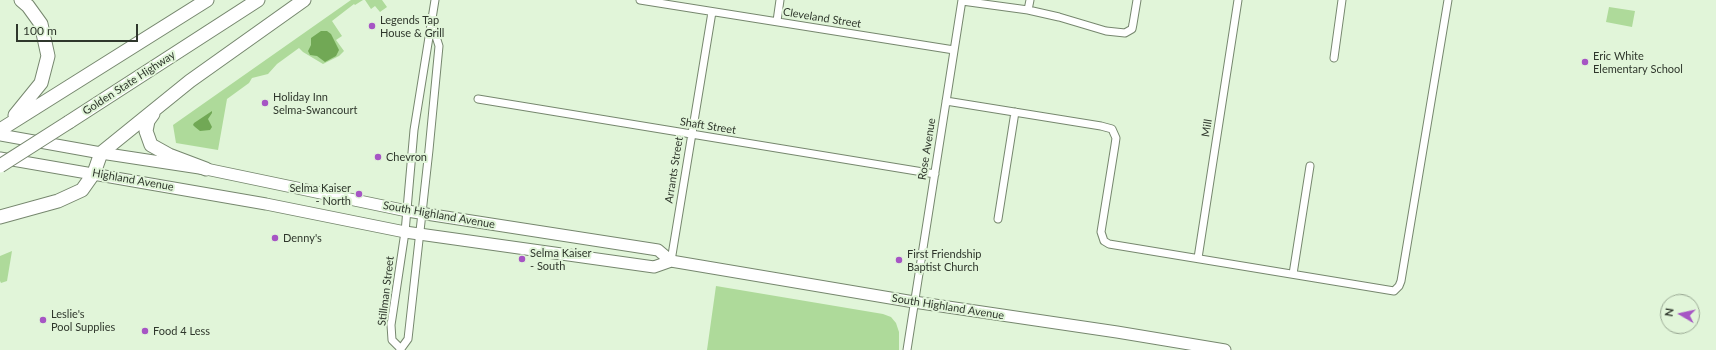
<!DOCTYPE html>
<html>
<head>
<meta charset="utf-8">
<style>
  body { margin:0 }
  #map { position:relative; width:1716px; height:350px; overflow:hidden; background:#e1f5d9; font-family:Lato,sans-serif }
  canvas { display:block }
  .north { position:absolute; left:1660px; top:294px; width:40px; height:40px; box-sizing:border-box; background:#e1f5d9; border:1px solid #9aa994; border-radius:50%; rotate:279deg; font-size:11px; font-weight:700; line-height:16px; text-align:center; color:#2f372c }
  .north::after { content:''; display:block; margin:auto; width:14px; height:18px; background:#a655c4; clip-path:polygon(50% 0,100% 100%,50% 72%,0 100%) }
  .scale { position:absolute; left:16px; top:24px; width:122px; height:18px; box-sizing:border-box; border:2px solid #2f372c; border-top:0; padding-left:5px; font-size:12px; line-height:14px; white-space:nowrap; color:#2f372c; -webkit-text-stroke:3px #e1f5d9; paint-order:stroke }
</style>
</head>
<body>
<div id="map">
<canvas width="1716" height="350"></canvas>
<div class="north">N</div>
<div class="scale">100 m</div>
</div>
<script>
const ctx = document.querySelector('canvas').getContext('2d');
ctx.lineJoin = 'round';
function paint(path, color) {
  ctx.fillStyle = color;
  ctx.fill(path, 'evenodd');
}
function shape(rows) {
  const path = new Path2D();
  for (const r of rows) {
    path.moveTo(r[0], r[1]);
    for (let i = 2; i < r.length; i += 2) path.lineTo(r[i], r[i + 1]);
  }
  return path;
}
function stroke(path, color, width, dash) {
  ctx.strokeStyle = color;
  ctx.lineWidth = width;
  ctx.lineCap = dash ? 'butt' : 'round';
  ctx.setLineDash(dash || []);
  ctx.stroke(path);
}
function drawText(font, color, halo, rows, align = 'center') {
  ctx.font = font + ' Lato,sans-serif';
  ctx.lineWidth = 4;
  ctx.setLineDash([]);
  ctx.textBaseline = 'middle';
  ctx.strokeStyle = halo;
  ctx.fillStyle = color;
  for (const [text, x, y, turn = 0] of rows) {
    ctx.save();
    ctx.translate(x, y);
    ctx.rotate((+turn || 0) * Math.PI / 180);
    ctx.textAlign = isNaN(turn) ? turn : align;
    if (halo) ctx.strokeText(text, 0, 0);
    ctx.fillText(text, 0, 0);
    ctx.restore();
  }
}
paint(shape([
  [351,0,363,0,355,5,354,4,332,21,342,36,336,40,344,51,339,56,323,64,303,52,299,48,277,64,268,74,252,78,249,83,227,99,218,150,176,143,173,125],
  [365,0,382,0,387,7,380,12,375,6,371,9],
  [1609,7,1635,11,1632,27,1606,22],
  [12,251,7,281,1,283,0,281,0,256],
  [716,286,883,314,891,317,896,323,899,332,899,350,707,350]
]), '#aeda9a');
paint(shape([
  [321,31,327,31,331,34,339,50,336,56,325,62,317,56,310,55,308,51,311,45,311,38],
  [212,111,212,113,208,119,212,127,210,130,200,131,195,127,193,125,194,123]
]), '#71a855');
const minor = shape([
  [640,0,954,50],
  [962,1,1028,10,1059,17,1106,31,1125,33,1132,29,1133,24,1137,0],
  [1028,10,1030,0],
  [777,21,780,0],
  [1334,58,1342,0],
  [478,99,935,174],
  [946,101,1101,126,1112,129,1116,138,1115,145,1101,232,1104,241,1109,244,1394,291,1399,286,1401,281,1448,0],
  [998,219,1015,112],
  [1198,258,1238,0],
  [671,261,712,12],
  [1293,274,1310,166],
  [401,349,392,340,391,325,405,232,414,130,435,0],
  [400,350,408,339,429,150,439,46,432,24],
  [907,350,962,0]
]);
const primary = shape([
  [0,135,101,153,206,169,407,211,658,250,671,261,914,302,1117,332,1225,350],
  [0,158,266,204,405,232,654,267,671,261]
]);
const motorway = shape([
  [153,114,148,121,146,131,151,145,169,155,206,169],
  [15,115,41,83,48,56,41,24,28,6,21,0],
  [69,122,258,0],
  [0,130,207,0],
  [0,217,58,201,82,190,94,173,101,153,190,81,304,0]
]);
stroke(minor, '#76876e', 9);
stroke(primary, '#76876e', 13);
stroke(motorway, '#76876e', 15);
stroke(minor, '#fff', 7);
stroke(primary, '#fff', 11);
stroke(motorway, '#fff', 13);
const motorwayBridge = shape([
  [0,166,69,122]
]);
stroke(motorwayBridge, '#76876e', 15, []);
stroke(motorwayBridge, '#fff', 13);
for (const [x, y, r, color] of [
  [372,26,4,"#a655c4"],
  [1585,62,4,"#a655c4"],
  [265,103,4,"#a655c4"],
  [378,157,4,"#a655c4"],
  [359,194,4,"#a655c4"],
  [275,238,4,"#a655c4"],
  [522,259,4,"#a655c4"],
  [899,260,4,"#a655c4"],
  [43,320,4,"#a655c4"],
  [145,331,4,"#a655c4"]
]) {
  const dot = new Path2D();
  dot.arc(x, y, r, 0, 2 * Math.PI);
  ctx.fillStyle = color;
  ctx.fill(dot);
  stroke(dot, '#e1f5d9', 1.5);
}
drawText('11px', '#2f372c', '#e1f5d9', [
  ["Cleveland Street",822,18,9],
  ["Golden State Highway",129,83,-33],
  ["Shaft Street",708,126,9],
  ["Mill",1207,128,-81],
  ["Rose Avenue",927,149,-81],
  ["Arrants Street",674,170,-81],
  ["Highland Avenue",133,180,10],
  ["South Highland Avenue",439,215,10],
  ["Stillman Street",386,291,-83],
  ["South Highland Avenue",948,307,9]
]);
drawText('11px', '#2f372c', '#e1f5d9', [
  ["Legends Tap",380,20],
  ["House & Grill",380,33],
  ["Eric White",1593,56],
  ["Elementary School",1593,69],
  ["Holiday Inn",273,97],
  ["Selma-Swancourt",273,110],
  ["Chevron",386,157],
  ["Selma Kaiser",351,188,"right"],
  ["- North",351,201,"right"],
  ["Denny's",283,238],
  ["Selma Kaiser",530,253],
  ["- South",530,266],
  ["First Friendship",907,254],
  ["Baptist Church",907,267],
  ["Leslie's",51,314],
  ["Pool Supplies",51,327],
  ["Food 4 Less",153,331]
], 'left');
</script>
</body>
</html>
